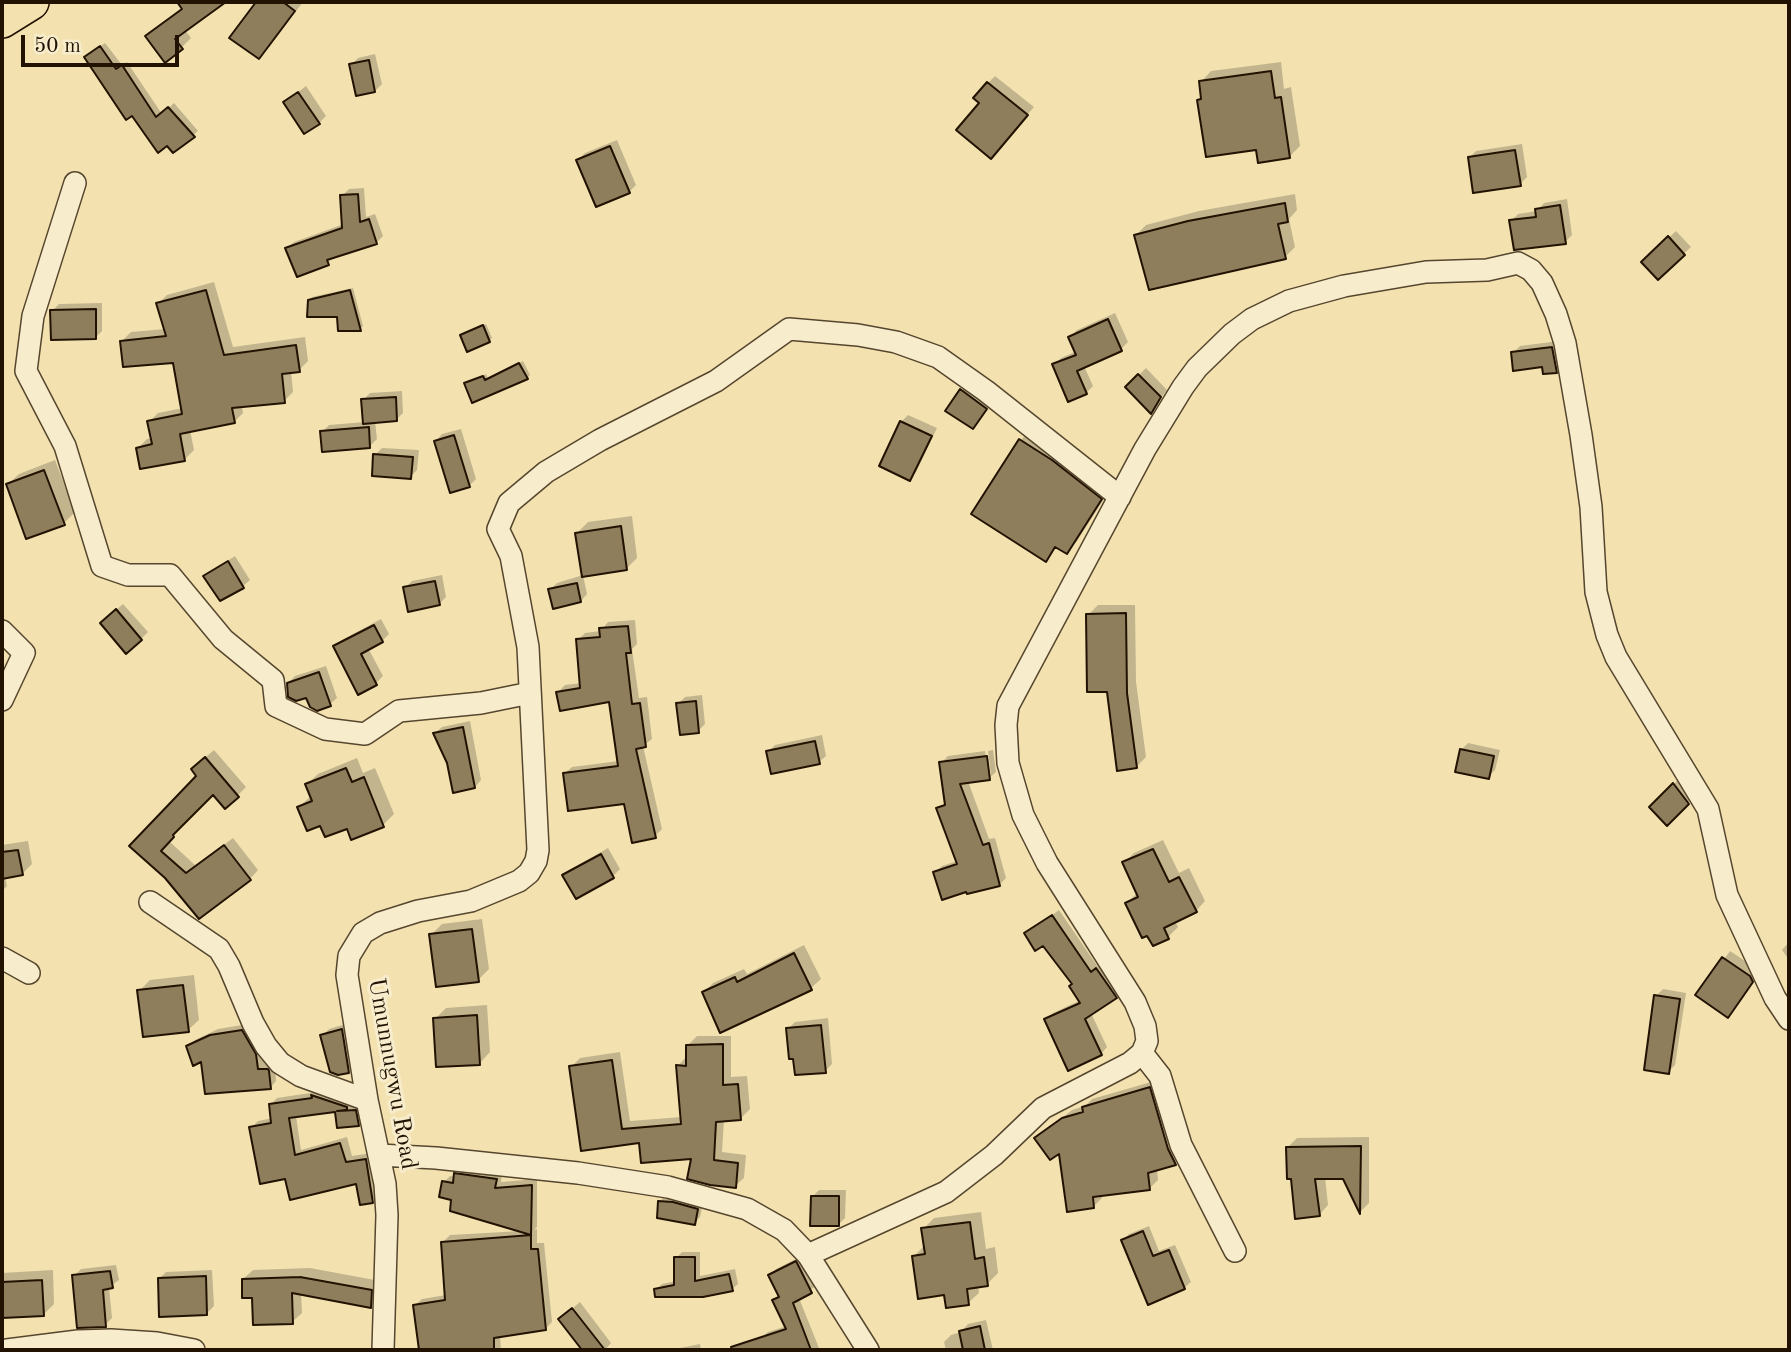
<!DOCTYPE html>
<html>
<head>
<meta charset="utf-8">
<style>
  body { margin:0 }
  #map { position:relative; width:1791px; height:1352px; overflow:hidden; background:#f3e2b0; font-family:"Old Standard TT",serif }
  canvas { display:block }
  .frame { position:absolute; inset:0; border:4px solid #221202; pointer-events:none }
  .scale { position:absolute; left:21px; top:35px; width:158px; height:32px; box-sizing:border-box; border:4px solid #221202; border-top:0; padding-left:9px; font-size:21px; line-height:24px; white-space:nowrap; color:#221202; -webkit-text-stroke:5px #f7eccc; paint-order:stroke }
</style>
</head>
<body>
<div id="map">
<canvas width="1791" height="1352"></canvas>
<div class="frame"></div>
<div class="scale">50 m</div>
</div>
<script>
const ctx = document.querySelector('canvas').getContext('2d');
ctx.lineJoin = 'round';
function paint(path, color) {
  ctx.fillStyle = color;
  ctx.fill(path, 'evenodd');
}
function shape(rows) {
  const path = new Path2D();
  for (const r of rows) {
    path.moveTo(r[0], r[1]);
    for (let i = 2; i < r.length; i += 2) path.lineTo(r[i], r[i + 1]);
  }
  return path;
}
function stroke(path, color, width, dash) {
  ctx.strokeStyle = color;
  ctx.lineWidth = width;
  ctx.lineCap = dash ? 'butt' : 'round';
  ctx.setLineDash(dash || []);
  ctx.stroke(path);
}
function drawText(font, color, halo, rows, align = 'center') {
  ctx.font = font + ' "Old Standard TT",serif';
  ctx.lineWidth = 6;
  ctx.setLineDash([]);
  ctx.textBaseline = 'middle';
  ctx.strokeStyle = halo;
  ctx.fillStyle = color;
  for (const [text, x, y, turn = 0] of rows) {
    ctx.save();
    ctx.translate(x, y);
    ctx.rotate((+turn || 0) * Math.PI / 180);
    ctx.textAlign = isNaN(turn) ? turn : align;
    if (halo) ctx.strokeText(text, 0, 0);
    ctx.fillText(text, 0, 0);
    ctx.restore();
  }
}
paint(shape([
  [179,2,223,2,185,30,191,38,181,48,147,36,183,7],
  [259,2,303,2,270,46,259,57,232,37],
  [105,43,122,65,127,62,162,114,174,103,198,131,174,151,91,53],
  [375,54,382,84,375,91,351,65,358,58],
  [1281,62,1284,89,1291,87,1300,146,1290,156,1199,100,1203,97,1201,82,1211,71],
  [995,76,1034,107,997,150,981,103,988,83],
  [306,86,326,116,319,123,285,102],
  [617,140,636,185,629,192,578,160,585,153],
  [1522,144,1527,177,1520,184,1469,158,1476,151],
  [364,188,366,217,375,214,383,236,376,243,334,256,328,263,287,248,294,242,344,224,342,196,349,189],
  [1295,194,1297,210,1289,219,1295,247,1285,257,1136,235,1146,225,1199,211],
  [1567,199,1572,235,1565,242,1511,221,1518,214,1537,211,1544,203],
  [1676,231,1691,247,1658,278,1643,262],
  [214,282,233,347,305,337,308,361,299,370,291,371,293,392,284,401,242,405,243,413,234,422,190,430,194,450,185,459,138,448,147,439,152,438,149,422,158,413,183,408,174,361,122,341,131,332,165,329,158,304,167,295],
  [353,288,363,326,360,329,309,300,312,297],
  [102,303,102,331,95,338,52,311,59,304],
  [1115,313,1128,342,1121,349,1084,366,1093,386,1086,393,1054,365,1061,358,1077,351,1070,337,1077,330],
  [486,324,492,338,489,341,462,335],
  [1559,341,1563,364,1556,371,1513,353,1520,346],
  [523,361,530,375,527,378,466,384,486,374,488,379],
  [1146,368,1167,390,1151,411,1127,387],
  [968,383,993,401,973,427,947,410],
  [402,391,403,413,396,420,375,421,377,439,370,446,322,432,329,425,365,422,363,400,370,393],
  [908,415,937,428,916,472,909,479,901,422],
  [461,429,476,479,469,486,436,441,442,434],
  [1031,429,1111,488,1077,541,1066,552,1058,546,1045,560,1021,440],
  [382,448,419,450,417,470,410,477,375,455],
  [55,460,75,512,64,523,8,484,19,474],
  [632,516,637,558,627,568,577,533,588,522],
  [235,556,250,580,243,586,205,576],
  [442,575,446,597,439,604,405,588,412,581],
  [583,575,587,594,581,601,550,590,557,583],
  [123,604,148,632,141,639,109,616],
  [1098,605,1135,605,1136,682,1146,757,1136,767,1088,615],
  [381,619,389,634,382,641,368,648,383,676,376,683,359,692,335,646,342,640],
  [635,620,637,644,632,649,639,698,647,697,652,739,643,746,662,829,655,836,625,802,565,773,572,767,619,761,611,700,558,692,565,685,582,683,578,640,585,633,601,631,608,622],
  [326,666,337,698,330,704,307,695,288,683,295,676],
  [702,695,705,724,698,731,678,704,685,697],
  [470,721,481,780,475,787,449,762,435,733,442,727],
  [822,735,826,756,819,762,768,752,775,745],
  [1468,743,1500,750,1495,770,1488,777,1461,750],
  [214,750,246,787,237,796,213,793,180,826,181,827,169,841,196,866,233,838,258,870,250,879,166,876,132,846,199,776,201,761],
  [993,750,996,772,989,778,968,781,989,839,995,838,1006,878,999,885,935,873,942,866,957,861,938,809,946,802,941,763,948,756,985,751,988,775,991,775,988,751],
  [357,758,363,773,375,768,394,814,383,825,348,827,321,823,299,807,311,796,307,784,318,774],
  [1680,778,1695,796,1667,823,1651,807],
  [1163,840,1179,873,1189,868,1205,901,1196,911,1175,921,1178,927,1168,937,1127,903,1138,892,1124,863,1134,853],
  [28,841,32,864,22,874,5,877,7,886,2,891,2,845],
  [608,848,620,869,613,876,564,876,571,869],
  [1059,910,1098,967,1104,963,1122,990,1091,1013,1107,1047,1101,1054,1047,1019,1053,1013,1081,1000,1074,984,1044,944,1026,934],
  [482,919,489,969,478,980,431,935,442,924],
  [1789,942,1789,960,1782,950],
  [804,945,821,979,811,988,704,992,713,983,744,969,747,974],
  [1730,951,1757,969,1759,974,1728,1015,1698,995],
  [194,975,199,1020,188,1030,139,991,150,980],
  [1663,989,1686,993,1675,1065,1668,1072,1656,996],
  [487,1005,490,1052,480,1063,435,1019,446,1008],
  [828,1018,832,1064,825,1071,788,1029,795,1022],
  [349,1023,355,1064,348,1071,322,1036,329,1029],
  [248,1024,262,1047,264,1063,275,1064,276,1081,270,1088,202,1059,188,1047,195,1040,218,1029],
  [697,1036,731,1036,731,1077,747,1076,750,1109,741,1118,724,1120,722,1152,746,1155,744,1178,735,1186,693,1157,641,1141,583,1149,571,1067,580,1058,620,1052,630,1121,682,1117,678,1066,686,1057,688,1045],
  [1158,1080,1184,1155,1175,1163,1157,1169,1158,1180,1150,1188,1101,1194,1102,1198,1093,1207,1061,1151,1036,1138,1072,1110,1085,1106,1092,1099],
  [317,1092,353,1102,350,1105,362,1104,365,1118,358,1125,338,1126,337,1110,296,1116,301,1150,347,1137,352,1156,372,1153,379,1194,372,1201,358,1181,286,1177,251,1128,258,1121,273,1118,271,1104,277,1098],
  [1369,1137,1369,1203,1361,1211,1344,1178,1325,1177,1328,1205,1319,1215,1288,1147,1297,1138],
  [463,1168,502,1173,501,1182,537,1179,537,1227,534,1230,537,1229,537,1243,544,1243,552,1322,545,1329,500,1335,501,1350,420,1350,415,1305,422,1299,446,1295,443,1242,450,1235,521,1231,452,1198,444,1182,450,1176,456,1177],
  [819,1190,846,1190,845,1218,838,1225,812,1197],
  [665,1196,703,1203,700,1217,694,1223,659,1202],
  [981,1212,986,1249,995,1247,998,1273,987,1284,978,1285,979,1293,968,1303,914,1256,925,1245,923,1229,934,1218],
  [1149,1226,1159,1251,1175,1245,1191,1282,1184,1288,1123,1240,1129,1234],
  [682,1252,700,1252,700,1276,735,1269,738,1284,732,1289,656,1290,662,1284,676,1281,676,1258],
  [802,1256,817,1285,799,1298,819,1348,817,1350,718,1350,764,1344,761,1338,768,1332,787,1326,774,1301,780,1295,770,1276,776,1269],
  [116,1265,119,1280,109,1287,112,1318,105,1325,74,1276,81,1269],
  [310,1268,380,1281,380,1297,371,1306,301,1293,302,1313,292,1322,254,1296,243,1279,253,1270],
  [53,1270,54,1304,43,1315,2,1317,2,1273],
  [212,1270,214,1306,207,1313,159,1279,166,1272],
  [580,1302,611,1343,605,1350,584,1350,560,1319],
  [986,1320,993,1350,946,1350,944,1342,951,1335,961,1332,968,1324],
  [700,1344,701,1350,670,1350]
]), '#0003');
const building = shape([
  [177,2,226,2,175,39,183,49,165,63,145,36,182,9,177,2],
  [256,2,283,2,295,11,259,59,229,38,256,2],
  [100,46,116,69,122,65,156,117,168,107,195,137,173,153,167,146,158,153,132,116,126,120,84,57,100,46],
  [369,60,375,92,356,96,349,64,369,60],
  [1271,71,1275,98,1281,97,1290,158,1258,163,1256,150,1206,157,1197,100,1201,99,1199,81,1271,71],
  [987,82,1028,115,991,159,956,130,979,103,973,98,987,82],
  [298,92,320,124,304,134,283,102,298,92],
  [610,146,630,193,596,207,576,160,610,146],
  [1515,150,1521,186,1473,193,1468,157,1515,150],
  [358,194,360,222,369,219,377,244,327,260,329,265,297,277,285,248,342,228,340,195,358,194],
  [1285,203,1288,222,1278,224,1286,259,1149,290,1134,235,1188,221,1285,203],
  [1560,205,1566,244,1514,250,1509,220,1536,217,1535,209,1560,205],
  [1668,236,1685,255,1658,280,1641,262,1668,236],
  [206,290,224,355,296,345,300,372,282,374,285,403,232,408,235,423,180,434,185,461,140,469,136,448,152,444,147,421,182,414,173,363,123,367,120,341,166,336,156,303,206,290],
  [350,290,361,331,338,331,337,317,307,317,308,300,350,290],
  [96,309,96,339,51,340,50,310,96,309],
  [1108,319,1122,351,1077,371,1087,394,1068,402,1052,364,1076,355,1068,337,1108,319],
  [483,325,490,342,467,352,460,335,483,325],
  [1552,347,1557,373,1543,374,1542,367,1513,371,1511,352,1552,347],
  [519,363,528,379,472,403,464,383,483,376,485,380,519,363],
  [1138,374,1161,397,1151,414,1125,387,1138,374],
  [960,389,987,409,973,429,945,411,960,389],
  [396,397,397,421,363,424,361,399,396,397],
  [900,421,932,436,910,481,879,466,900,421],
  [369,427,370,448,322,452,320,431,369,427],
  [454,435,470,487,450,493,434,441,454,435],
  [1019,439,1052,460,1102,499,1067,554,1055,547,1046,562,971,514,1019,439],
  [373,454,413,457,411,479,372,476,373,454],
  [44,470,65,525,26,539,6,484,44,470],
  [621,526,627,570,582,577,575,533,621,526],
  [228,561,244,588,220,601,203,576,228,561],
  [435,581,440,605,408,612,403,587,435,581],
  [577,583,581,602,553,609,548,589,577,583],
  [116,609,142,640,126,654,100,623,116,609],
  [1126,613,1127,693,1137,768,1117,771,1107,692,1087,692,1086,614,1126,613],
  [374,625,383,642,361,654,377,685,358,695,333,646,374,625],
  [628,626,631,653,626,653,632,704,640,703,646,747,636,749,656,838,632,843,624,804,568,811,563,773,618,766,609,702,560,711,556,692,580,688,576,639,600,637,599,628,628,626],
  [319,672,331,706,317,711,310,707,306,698,296,701,288,697,287,683,319,672],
  [696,701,699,733,680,735,676,703,696,701],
  [463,727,475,788,453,793,447,763,433,733,463,727],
  [815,741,820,764,771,774,766,751,815,741],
  [1460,749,1494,756,1489,779,1455,772,1460,749],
  [987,756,990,780,960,784,983,845,989,843,1000,886,967,894,966,892,942,900,933,872,957,864,936,808,945,805,939,762,987,756],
  [205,757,239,797,225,809,213,795,173,835,174,837,161,851,186,873,224,845,251,880,199,919,165,878,129,846,196,776,191,769,205,757],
  [346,768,352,782,364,777,384,827,351,840,347,829,325,837,320,826,307,831,297,807,312,801,305,784,346,768],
  [1673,783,1689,804,1667,826,1649,807,1673,783],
  [1153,849,1169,882,1179,877,1197,912,1164,928,1169,939,1153,946,1147,936,1142,938,1125,903,1138,897,1122,862,1153,849],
  [18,850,23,875,2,879,2,852,18,850],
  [601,854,614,878,576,899,562,875,601,854],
  [1052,915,1091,972,1096,968,1117,998,1085,1019,1102,1055,1068,1071,1044,1019,1080,1003,1069,986,1072,984,1043,946,1035,951,1024,933,1052,915],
  [472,929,479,982,436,987,429,934,472,929],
  [794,953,812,990,720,1033,702,992,735,977,737,982,794,953],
  [1722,957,1750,976,1753,982,1728,1018,1695,995,1722,957],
  [183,985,189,1032,143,1037,137,990,183,985],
  [1654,995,1680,999,1669,1074,1644,1070,1654,995],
  [477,1015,480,1065,436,1067,433,1018,477,1015],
  [821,1025,826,1073,795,1075,793,1059,789,1059,786,1028,821,1025],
  [342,1029,349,1073,338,1075,330,1072,320,1035,342,1029],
  [242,1030,256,1054,258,1069,268,1069,269,1071,271,1089,205,1094,201,1062,193,1066,186,1046,210,1035,242,1030],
  [723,1044,723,1085,738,1084,741,1120,716,1122,714,1160,738,1163,736,1188,710,1185,687,1179,691,1159,641,1163,639,1143,581,1151,569,1066,612,1060,622,1129,681,1124,676,1065,686,1066,686,1045,723,1044],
  [1150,1087,1168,1149,1176,1165,1148,1173,1150,1190,1093,1197,1094,1208,1067,1212,1059,1154,1050,1160,1034,1138,1062,1118,1083,1112,1082,1107,1150,1087],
  [311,1095,347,1107,347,1110,337,1111,356,1110,359,1126,337,1128,335,1112,289,1118,295,1155,340,1143,346,1162,366,1159,373,1203,360,1205,356,1184,290,1200,285,1179,260,1184,249,1127,271,1123,269,1104,312,1098,311,1095],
  [1361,1146,1360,1214,1343,1179,1315,1179,1320,1216,1295,1219,1291,1179,1287,1179,1286,1147,1361,1146],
  [454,1173,497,1179,495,1188,532,1185,531,1235,450,1211,451,1200,439,1197,442,1181,453,1183,454,1173],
  [811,1196,839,1196,839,1226,810,1226,811,1196],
  [658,1201,673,1202,698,1209,695,1225,657,1218,658,1201],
  [970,1222,975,1259,984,1257,988,1286,967,1289,969,1305,946,1308,944,1295,918,1299,912,1256,925,1254,921,1228,970,1222],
  [1143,1231,1153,1256,1169,1250,1185,1289,1148,1305,1121,1240,1143,1231],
  [531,1235,531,1249,538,1249,546,1330,494,1338,494,1350,419,1350,413,1305,445,1300,441,1242,531,1235],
  [674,1257,695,1257,695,1281,729,1274,733,1291,703,1297,655,1297,654,1289,674,1285,674,1257],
  [796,1261,812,1293,793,1303,811,1350,732,1350,731,1347,786,1329,772,1300,779,1297,768,1275,796,1261],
  [110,1271,113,1288,103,1290,106,1327,77,1328,72,1275,110,1271],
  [206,1276,207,1315,159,1317,158,1278,206,1276],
  [300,1277,372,1290,371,1308,292,1293,293,1324,253,1325,252,1298,242,1298,242,1279,300,1277],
  [42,1280,44,1316,2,1318,2,1282,42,1280],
  [572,1308,605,1350,582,1350,558,1319,572,1308],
  [980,1326,985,1350,963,1350,959,1331,980,1326]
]);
paint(building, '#8f7e5c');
stroke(building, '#221202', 2);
const minor = shape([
  [75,183,33,316,26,371,65,446,102,566,128,575,170,575,223,639,273,680,276,706,325,729,365,734,399,711,481,703,530,693],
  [2,631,24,653,2,700],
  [150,902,219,949,229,966,253,1023,266,1046,280,1063,301,1076,367,1100],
  [2,958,29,973],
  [1142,1053,1160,1076,1181,1145,1235,1251],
  [379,1155,436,1158,578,1173,668,1187,747,1209,784,1230,808,1255,868,1350],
  [808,1255,946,1192,994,1155,1043,1108,1130,1063,1142,1053,1147,1041,1145,1026,1135,1002,1047,863,1023,815,1008,763,1006,725,1008,706,1145,449,1183,387,1197,368,1232,334,1252,319,1289,301,1344,286,1426,272,1487,270,1518,263,1531,270,1542,283,1556,314,1565,343,1581,435,1591,507,1596,592,1607,635,1616,657,1708,809,1727,895,1775,998,1789,1019],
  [7,1350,78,1341,111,1340,157,1343,194,1350],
  [383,1350,387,1215,385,1184,367,1100,347,975,349,956,363,933,380,923,418,911,471,901,519,881,529,873,536,861,538,850,528,647,511,556,498,529,509,503,546,472,600,440,716,381,789,329,858,335,896,342,938,357,986,391,1120,497]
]);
const trunk = shape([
  [2,20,31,2]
]);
stroke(minor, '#56462e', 24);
stroke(trunk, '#221202', 38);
stroke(minor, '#f7eccc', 21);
stroke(trunk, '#f3e2b0', 35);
drawText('24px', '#221202', '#f7eccc', [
  ["Umunnugwu Road",392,1074,80]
]);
</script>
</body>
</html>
